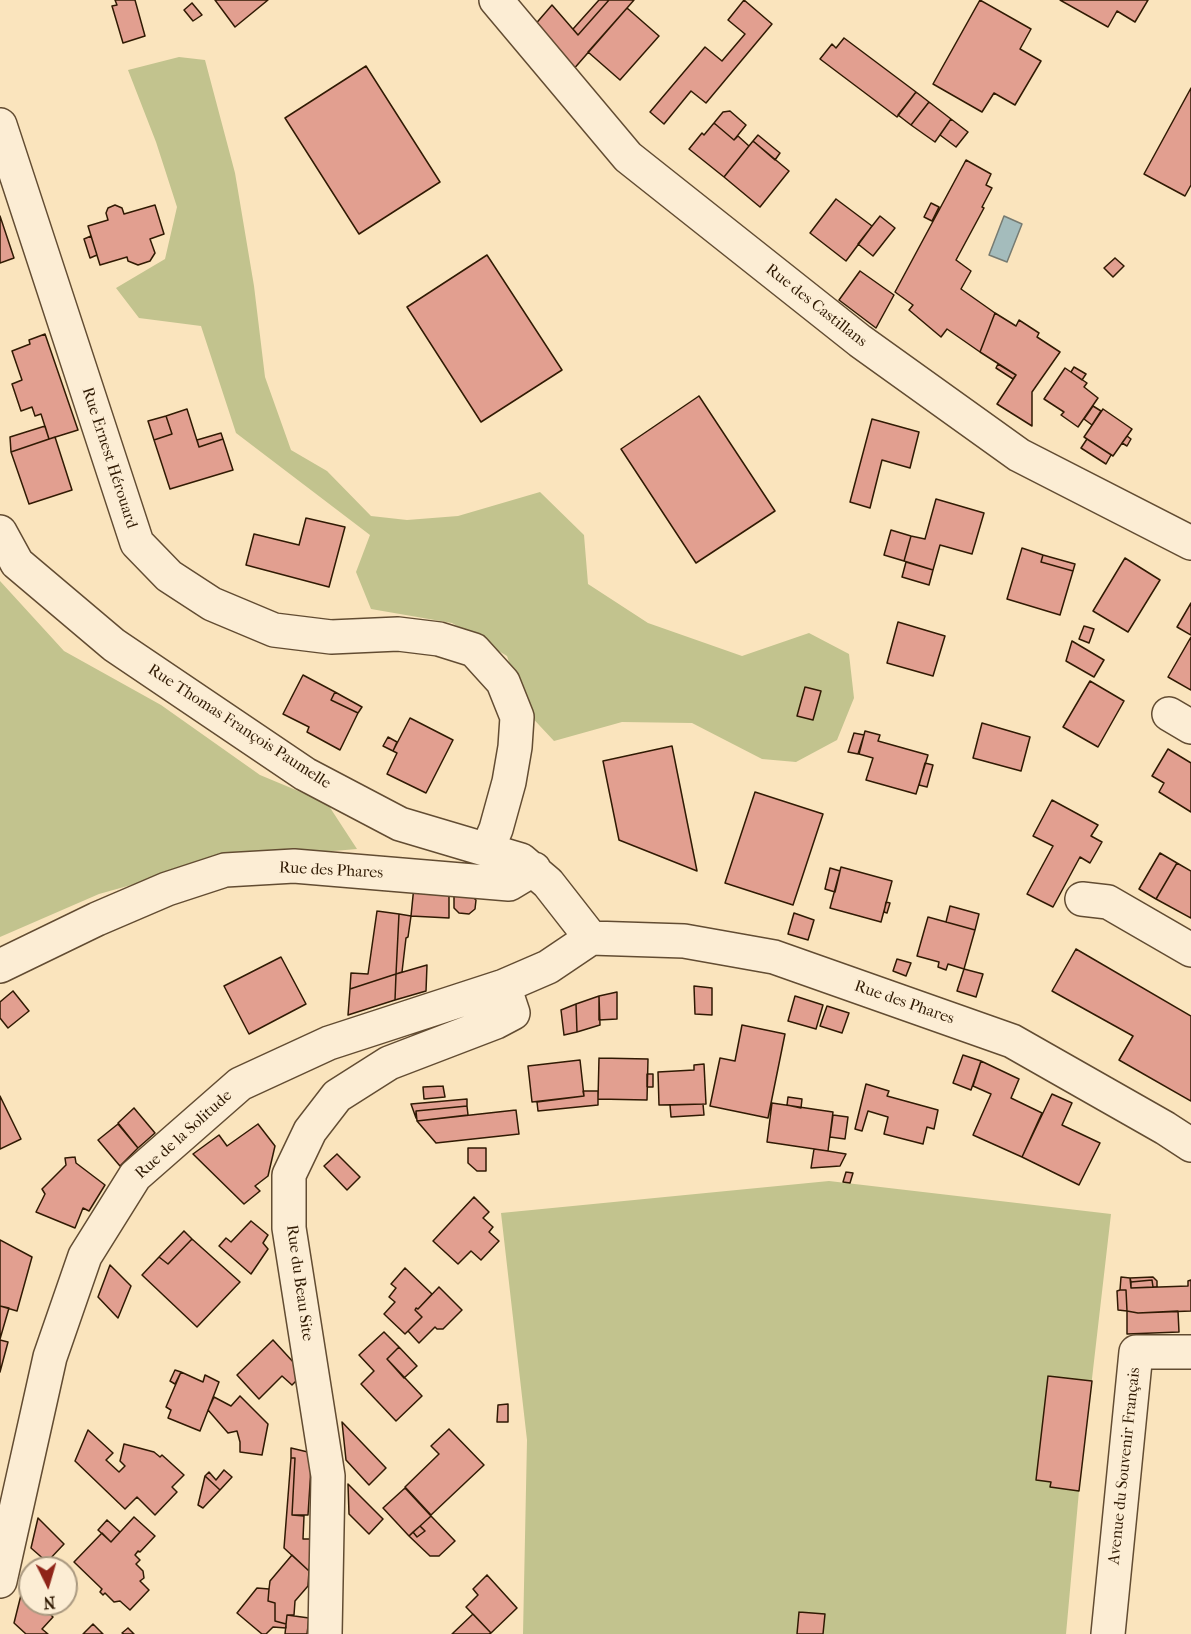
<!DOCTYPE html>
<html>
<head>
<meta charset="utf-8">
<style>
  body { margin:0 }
  #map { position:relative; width:1191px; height:1634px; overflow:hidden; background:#fae4bd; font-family:"IM FELL French Canon",serif }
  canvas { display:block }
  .north { position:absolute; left:18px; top:1556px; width:60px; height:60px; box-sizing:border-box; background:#fcedd4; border:2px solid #aa9980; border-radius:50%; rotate:175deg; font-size:16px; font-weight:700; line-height:24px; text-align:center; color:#301a03 }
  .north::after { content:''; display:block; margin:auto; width:21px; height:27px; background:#8f2418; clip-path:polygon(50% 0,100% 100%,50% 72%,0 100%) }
</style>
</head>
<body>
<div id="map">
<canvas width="1191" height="1634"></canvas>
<div class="north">N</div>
</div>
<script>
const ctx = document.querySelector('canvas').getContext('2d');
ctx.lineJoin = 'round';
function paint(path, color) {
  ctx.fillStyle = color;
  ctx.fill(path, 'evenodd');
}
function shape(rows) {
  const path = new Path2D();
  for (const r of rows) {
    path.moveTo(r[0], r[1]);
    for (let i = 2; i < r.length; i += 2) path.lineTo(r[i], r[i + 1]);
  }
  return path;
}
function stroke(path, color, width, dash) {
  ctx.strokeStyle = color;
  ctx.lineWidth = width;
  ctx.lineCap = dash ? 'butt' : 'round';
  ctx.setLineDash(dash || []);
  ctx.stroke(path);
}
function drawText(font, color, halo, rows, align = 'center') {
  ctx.font = font + ' "IM FELL French Canon",serif';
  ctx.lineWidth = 4.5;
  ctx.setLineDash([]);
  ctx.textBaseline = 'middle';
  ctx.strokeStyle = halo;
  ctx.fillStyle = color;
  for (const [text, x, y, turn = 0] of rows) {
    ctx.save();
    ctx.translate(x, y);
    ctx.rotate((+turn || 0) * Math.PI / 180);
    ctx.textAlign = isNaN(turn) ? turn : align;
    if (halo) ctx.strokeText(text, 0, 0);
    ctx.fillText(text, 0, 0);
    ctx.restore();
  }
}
paint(shape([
  [179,57,205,60,235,173,254,286,265,377,291,450,327,471,371,516,407,520,458,516,540,492,584,535,588,584,648,623,742,656,809,633,849,654,854,698,837,740,796,762,762,759,692,723,622,722,554,741,525,710,507,656,452,623,371,609,356,572,370,535,236,433,201,326,139,318,116,288,165,259,177,207,156,142,128,70],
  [0,581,64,651,161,705,260,775,327,803,357,849,217,861,99,894,0,937],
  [829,1181,1111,1214,1079,1491,1066,1634,523,1634,527,1440,501,1213]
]), '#c2c38e');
const water = shape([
  [1004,216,1022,224,1007,262,989,255,1004,216]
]);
paint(water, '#a4bcbc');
stroke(water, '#767b72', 1.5);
const building = shape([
  [115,0,135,0,145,36,123,43,112,6,117,5,115,0],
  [215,0,268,0,235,27,215,0],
  [599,0,609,0,578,35,573,29,599,0],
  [609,0,634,0,572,71,533,27,552,5,578,35,609,0],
  [744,0,772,24,706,103,691,91,664,124,650,112,705,47,722,61,745,34,728,20,744,0],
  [980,0,1031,29,1020,49,1041,61,1015,105,994,93,982,112,933,84,980,0],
  [1060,0,1148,0,1135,22,1117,11,1108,27,1060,0],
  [192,3,202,15,193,21,184,10,192,3],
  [627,8,659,36,620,80,588,52,627,8],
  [844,38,916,92,897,117,820,59,832,44,836,48,844,38],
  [366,66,440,182,359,234,285,118,366,66],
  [1191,88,1191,185,1185,196,1144,174,1191,88],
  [916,92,929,102,911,125,898,115,916,92],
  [929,102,951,119,935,142,911,125,929,102],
  [730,111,746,125,734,140,714,123,723,112,730,111],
  [951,119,968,132,956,147,940,135,951,119],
  [714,123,734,140,738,136,749,146,724,177,689,149,702,133,704,135,714,123],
  [758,135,780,153,775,160,753,141,758,135],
  [753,141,789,171,760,207,724,177,753,141],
  [966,160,991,174,986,185,992,188,982,207,984,208,956,260,971,271,961,289,995,313,980,352,947,329,941,337,909,310,913,305,895,292,966,160],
  [836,199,872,226,846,261,810,233,836,199],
  [931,203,939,207,932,221,924,217,931,203],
  [115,205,122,208,124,214,155,205,164,234,150,239,155,253,150,261,138,265,128,261,127,257,100,265,88,226,108,220,106,213,108,208,115,205],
  [0,216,14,258,0,263,0,216],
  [880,216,895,228,873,256,858,244,880,216],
  [91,236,97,255,90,258,84,239,91,236],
  [487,255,562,370,481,422,407,307,487,255],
  [1115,258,1124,266,1113,277,1104,268,1115,258],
  [860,271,894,295,876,328,839,300,860,271],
  [995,313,1016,326,1019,320,1039,333,1037,337,1060,352,1032,392,1032,426,997,404,1016,375,980,352,995,313],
  [45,334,78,430,49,439,41,414,35,416,32,407,21,411,12,384,22,380,12,351,30,344,29,340,45,334],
  [998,364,1016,375,1013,379,996,368,998,364],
  [1074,367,1086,374,1082,380,1071,372,1074,367],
  [1065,368,1087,383,1084,387,1098,398,1078,427,1061,415,1064,412,1044,399,1065,368],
  [699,396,775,511,696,563,621,449,699,396],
  [1093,406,1101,411,1092,425,1084,419,1093,406],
  [187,409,199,447,223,439,233,470,170,489,154,440,172,434,166,416,187,409],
  [1103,409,1132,429,1113,456,1084,437,1103,409],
  [166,416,172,434,154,440,148,421,166,416],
  [872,419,919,432,910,468,882,460,870,508,850,502,872,419],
  [45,426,49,439,11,452,10,437,45,426],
  [221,433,223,439,199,447,197,440,221,433],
  [1127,436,1131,439,1127,446,1122,443,1127,436],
  [55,437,72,490,29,504,11,452,55,437],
  [1087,439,1111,455,1106,464,1081,448,1087,439],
  [936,499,984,513,972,554,940,545,933,570,904,561,911,536,925,539,936,499],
  [306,518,345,527,329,587,246,565,254,534,299,545,306,518],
  [891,530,911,536,904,561,884,555,891,530],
  [1022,548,1043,555,1041,562,1073,571,1060,615,1007,599,1022,548],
  [1043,555,1075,564,1073,571,1041,562,1043,555],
  [1125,558,1160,580,1128,632,1093,611,1125,558],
  [906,562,933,570,929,585,902,577,906,562],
  [1191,603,1191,635,1177,627,1191,603],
  [898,622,945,636,933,676,887,663,898,622],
  [1084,626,1094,629,1089,643,1079,639,1084,626],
  [1191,637,1191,690,1168,677,1191,637],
  [1072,641,1104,660,1094,677,1066,661,1072,641],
  [303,675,335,692,331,700,358,713,340,750,307,732,309,727,283,714,303,675],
  [1090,681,1124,701,1098,747,1063,727,1090,681],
  [805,687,821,691,813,720,797,716,805,687],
  [335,692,362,707,358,713,331,700,335,692],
  [410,718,453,740,426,793,387,774,397,753,393,751,410,718],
  [982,723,1030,737,1021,771,973,758,982,723],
  [865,731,880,735,878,741,928,755,916,794,866,780,873,758,859,754,865,731],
  [854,733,864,735,858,754,848,752,854,733],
  [388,737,397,742,393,751,383,746,388,737],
  [672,746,697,871,619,840,603,761,672,746],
  [1168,749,1191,763,1191,812,1159,792,1164,783,1152,776,1168,749],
  [925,763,933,765,927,787,919,785,925,763],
  [755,792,823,814,793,905,725,883,755,792],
  [1052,800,1098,825,1091,836,1102,842,1090,863,1080,857,1053,907,1027,894,1053,846,1033,836,1052,800],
  [1160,853,1177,863,1156,899,1139,889,1160,853],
  [1177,863,1191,871,1191,918,1156,899,1177,863],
  [841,867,892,881,881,922,830,908,841,867],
  [830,868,840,871,835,892,825,889,830,868],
  [414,886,449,889,449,918,411,916,414,886],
  [462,892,469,894,476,900,475,909,469,914,459,913,454,908,454,896,462,892],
  [886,902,890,903,887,913,884,912,886,902],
  [950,906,979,914,975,930,946,922,950,906],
  [377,911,399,914,396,974,350,989,351,973,368,974,377,911],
  [794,913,814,920,808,940,788,934,794,913],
  [399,914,411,916,408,937,406,938,402,972,396,974,399,914],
  [928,917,975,930,964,969,948,964,946,970,938,967,939,962,917,956,928,917],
  [1076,949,1191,1016,1191,1101,1119,1060,1133,1036,1052,991,1076,949],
  [281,957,306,1004,249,1034,224,986,281,957],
  [897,959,911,963,906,976,893,971,897,959],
  [427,965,426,991,395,1000,396,974,427,965],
  [964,969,983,974,976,997,957,991,964,969],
  [396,974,395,1000,348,1015,350,989,396,974],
  [694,986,712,988,712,1015,695,1014,694,986],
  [13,991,29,1011,8,1028,0,1018,0,1002,13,991],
  [617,992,617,1019,599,1020,599,996,617,992],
  [599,996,600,1025,577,1032,576,1004,599,996],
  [795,996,823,1005,816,1029,788,1021,795,996],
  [576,1004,577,1032,564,1035,561,1010,576,1004],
  [827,1006,849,1013,842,1033,820,1026,827,1006],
  [742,1025,785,1034,768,1118,710,1106,720,1058,735,1061,742,1025],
  [963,1055,981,1061,971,1090,953,1083,963,1055],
  [599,1058,648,1059,647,1100,598,1099,599,1058],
  [580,1060,584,1096,532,1102,528,1066,580,1060],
  [981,1061,1019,1079,1011,1098,1042,1113,1022,1157,973,1135,991,1094,973,1086,981,1061],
  [704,1064,706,1104,659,1105,658,1072,694,1070,694,1065,704,1064],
  [647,1074,653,1074,653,1087,647,1087,647,1074],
  [866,1084,889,1091,887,1096,938,1110,934,1129,927,1127,923,1144,884,1134,888,1117,868,1111,862,1131,855,1129,866,1084],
  [443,1086,445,1097,424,1099,423,1087,443,1086],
  [583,1091,598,1091,598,1105,538,1111,537,1102,584,1096,583,1091],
  [1052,1094,1072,1103,1062,1125,1100,1143,1079,1185,1022,1157,1052,1094],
  [0,1096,21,1139,0,1149,0,1096],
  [788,1097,802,1099,801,1108,787,1105,788,1097],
  [467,1099,467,1106,416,1111,416,1118,411,1104,467,1099],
  [772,1103,833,1112,828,1151,767,1142,772,1103],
  [703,1104,704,1115,671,1117,670,1105,703,1104],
  [467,1106,468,1115,417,1121,416,1111,467,1106],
  [134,1108,155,1133,138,1148,118,1123,134,1108],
  [516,1110,519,1134,436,1143,417,1121,516,1110],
  [833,1115,848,1117,845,1139,830,1137,833,1115],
  [118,1124,138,1148,120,1166,98,1140,118,1124],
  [258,1124,275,1146,268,1176,255,1186,260,1191,244,1204,193,1154,219,1135,227,1146,258,1124],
  [468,1148,486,1148,486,1171,477,1171,468,1163,468,1148],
  [814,1149,828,1151,846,1154,840,1166,811,1168,814,1149],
  [337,1154,360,1177,347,1190,324,1166,337,1154],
  [75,1157,76,1163,105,1185,89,1211,83,1208,75,1228,36,1212,45,1194,42,1189,66,1165,65,1158,75,1157],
  [846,1172,853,1173,850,1183,843,1182,846,1172],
  [474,1197,489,1212,483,1218,493,1227,489,1232,499,1241,481,1260,471,1251,458,1264,433,1241,474,1197],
  [251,1221,268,1235,263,1243,268,1249,251,1274,219,1246,226,1238,231,1242,251,1221],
  [184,1231,192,1239,168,1264,159,1257,184,1231],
  [192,1239,240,1282,197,1327,142,1275,159,1257,168,1264,192,1239],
  [0,1240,32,1257,17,1311,0,1306,0,1240],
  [110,1265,131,1286,118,1318,98,1297,110,1265],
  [405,1268,432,1294,418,1309,416,1308,415,1310,422,1317,405,1334,384,1314,395,1302,389,1297,396,1288,391,1284,405,1268],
  [1121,1277,1130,1278,1131,1288,1188,1286,1188,1281,1191,1280,1191,1311,1138,1313,1127,1311,1126,1290,1120,1290,1121,1277],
  [1153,1277,1157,1281,1157,1287,1153,1287,1152,1280,1131,1282,1130,1278,1153,1277],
  [1152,1280,1153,1287,1131,1288,1131,1282,1152,1280],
  [439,1287,462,1310,443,1329,437,1329,435,1327,419,1343,408,1331,422,1317,415,1310,416,1308,418,1309,439,1287],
  [1120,1290,1126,1290,1127,1311,1118,1310,1117,1291,1120,1290],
  [0,1306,9,1308,0,1339,0,1306],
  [1127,1311,1138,1313,1178,1311,1179,1332,1127,1334,1127,1311],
  [384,1332,399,1347,387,1359,422,1396,396,1421,361,1384,374,1371,359,1355,384,1332],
  [0,1340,8,1342,0,1372,0,1340],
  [273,1340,295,1364,299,1378,292,1385,282,1376,259,1399,237,1375,273,1340],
  [399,1347,417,1366,404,1378,387,1359,399,1347],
  [175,1370,181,1372,175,1384,170,1381,175,1370],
  [181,1372,203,1382,205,1375,219,1382,200,1431,168,1418,171,1410,166,1407,181,1372],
  [1048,1376,1092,1381,1079,1491,1050,1487,1051,1482,1036,1480,1048,1376],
  [240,1396,268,1424,262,1455,240,1452,240,1442,237,1431,228,1433,208,1410,214,1397,231,1406,240,1396],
  [508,1404,508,1422,497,1422,498,1405,508,1404],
  [342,1422,386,1468,369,1485,346,1460,342,1422],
  [449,1429,484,1465,431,1515,405,1487,439,1454,431,1446,449,1429],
  [88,1430,113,1453,106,1460,119,1472,125,1466,120,1461,124,1444,154,1452,160,1457,162,1455,184,1475,172,1487,177,1492,155,1515,137,1497,125,1509,75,1461,88,1430],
  [291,1448,312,1453,308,1515,292,1515,295,1458,291,1458,291,1448],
  [291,1458,295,1458,292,1515,304,1516,303,1539,312,1539,309,1571,284,1548,291,1458],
  [224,1470,232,1477,220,1490,205,1476,209,1472,216,1480,224,1470],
  [205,1476,220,1490,203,1508,198,1505,205,1476],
  [348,1484,383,1519,369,1534,349,1514,348,1484],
  [405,1488,431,1516,409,1536,383,1508,405,1488],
  [431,1516,455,1541,439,1556,430,1556,409,1536,413,1532,417,1537,425,1531,420,1526,431,1516],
  [134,1517,155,1536,140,1552,138,1551,135,1555,140,1560,136,1564,143,1571,144,1578,140,1581,149,1590,130,1610,120,1601,114,1602,105,1593,103,1595,100,1592,102,1589,74,1562,102,1533,111,1542,134,1517],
  [38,1518,64,1544,47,1562,31,1548,38,1518],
  [107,1520,120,1532,111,1542,98,1530,107,1520],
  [420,1526,425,1531,417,1537,413,1532,420,1526],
  [292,1555,309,1571,308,1586,295,1601,294,1615,287,1615,286,1624,275,1621,275,1603,268,1601,269,1589,270,1581,292,1555],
  [487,1575,517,1608,491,1633,466,1607,478,1595,473,1589,487,1575],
  [23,1587,30,1594,30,1604,40,1604,53,1617,42,1629,48,1634,26,1634,14,1623,23,1587],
  [257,1588,269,1589,268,1601,275,1603,275,1621,286,1624,286,1628,273,1627,266,1634,262,1634,237,1613,257,1588],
  [799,1612,825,1614,823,1634,797,1634,799,1612],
  [473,1614,491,1633,489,1634,452,1634,473,1614],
  [287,1615,309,1618,307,1634,285,1634,287,1615],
  [93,1624,103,1634,83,1634,93,1624],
  [128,1628,134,1634,124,1634,122,1633,128,1628]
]);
paint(building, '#e29f90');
stroke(building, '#301a03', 1.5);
const minor = shape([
  [496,0,628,157,860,341,1019,455,1191,543],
  [0,125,137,543,169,576,212,604,274,630,331,637,398,634,439,639,474,650,503,682,517,717,515,747,509,782,496,829,487,850],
  [0,532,17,563,114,645,305,774,400,824,521,860,548,883,591,938],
  [1169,714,1191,727],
  [1082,899,1108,902,1191,950],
  [591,938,684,941,774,957,1012,1041,1165,1128,1191,1145],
  [0,966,97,919,167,889,225,870,294,866,509,884,534,869],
  [0,1581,50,1357,85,1256,135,1176,240,1084,329,1043,504,986,548,967,591,938],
  [325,1634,328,1476,289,1228,289,1175,310,1131,337,1096,389,1063,496,1022,513,1013,504,986],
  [1108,1634,1136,1352,1191,1352]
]);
stroke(minor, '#624c32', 36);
stroke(minor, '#fcedd4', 33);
drawText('16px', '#301a03', '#fcedd4', [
  ["Rue des Castillans",816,306,38],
  ["Rue Ernest Hérouard",109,458,72],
  ["Rue Thomas François Paumelle",239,727,33],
  ["Rue des Phares",331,871,3],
  ["Rue des Phares",904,1003,19],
  ["Rue de la Solitude",184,1135,-42],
  ["Rue du Beau Site",299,1283,82],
  ["Avenue du Souvenir Français",1125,1466,-84]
]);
</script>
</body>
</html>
